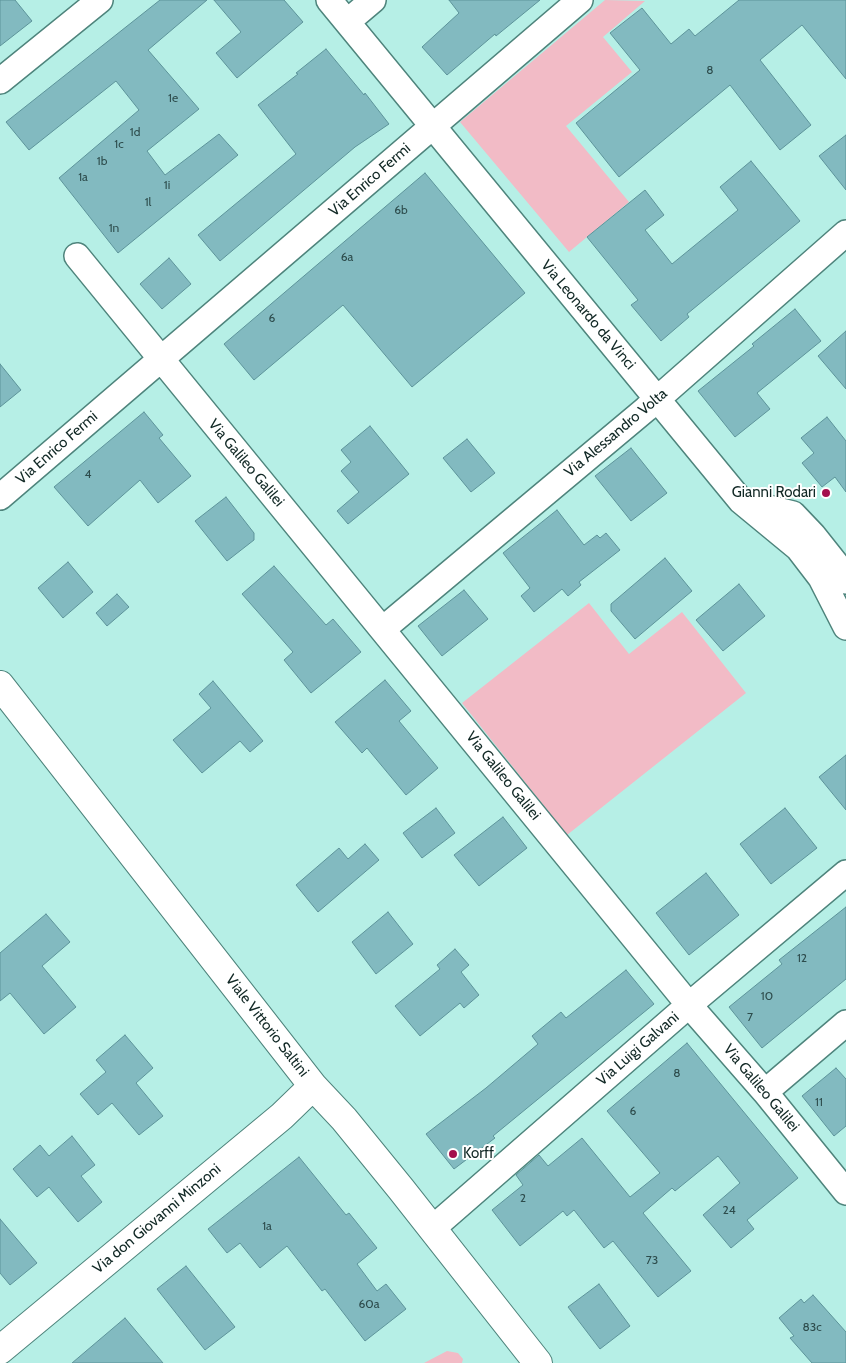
<!DOCTYPE html>
<html>
<head>
<meta charset="utf-8">
<style>
  body { margin:0 }
  canvas { display:block; background:#b6efe6 }
</style>
</head>
<body>
<canvas width="846" height="1363"></canvas>
<script>
const ctx = document.querySelector('canvas').getContext('2d');
ctx.lineJoin = 'round';
function paint(path, color) {
  ctx.fillStyle = color;
  ctx.fill(path, 'evenodd');
}
function shape(rows) {
  const path = new Path2D();
  for (const r of rows) {
    path.moveTo(r[0], r[1]);
    for (let i = 2; i < r.length; i += 2) path.lineTo(r[i], r[i + 1]);
  }
  return path;
}
function stroke(path, color, width, dash) {
  ctx.strokeStyle = color;
  ctx.lineWidth = width;
  ctx.lineCap = dash ? 'butt' : 'round';
  ctx.setLineDash(dash || []);
  ctx.stroke(path);
}
function drawText(font, color, halo, rows, align = 'center') {
  ctx.font = font + ' Cabin,sans-serif';
  ctx.lineWidth = 4;
  ctx.setLineDash([]);
  ctx.textBaseline = 'middle';
  ctx.strokeStyle = halo;
  ctx.fillStyle = color;
  for (const [text, x, y, turn = 0] of rows) {
    ctx.save();
    ctx.translate(x, y);
    ctx.rotate((+turn || 0) * Math.PI / 180);
    ctx.textAlign = isNaN(turn) ? turn : align;
    if (halo) ctx.strokeText(text, 0, 0);
    ctx.fillText(text, 0, 0);
    ctx.restore();
  }
}
paint(shape([
  [605,0,645,1,603,37,632,72,566,126,629,202,569,252,460,122],
  [589,603,629,654,682,612,746,693,567,835,462,703],
  [447,1351,458,1353,463,1359,462,1363,424,1363]
]), '#f2bbc6');
const building = shape([
  [0,0,15,0,32,21,0,46,0,0],
  [160,0,207,0,148,50,199,109,147,151,165,175,219,134,238,155,118,253,59,178,139,110,116,81,29,150,6,122,160,0],
  [214,0,284,0,303,22,237,78,216,53,241,32,214,0],
  [449,0,540,0,496,36,495,34,447,75,422,47,459,13,449,0],
  [739,0,846,0,846,79,802,25,760,60,811,125,780,150,730,85,619,177,576,123,640,70,610,33,642,8,671,44,689,29,695,36,739,0],
  [326,49,364,95,365,93,389,124,355,147,220,261,198,235,296,154,258,105,298,74,296,73,326,49],
  [846,135,846,190,819,156,846,135],
  [751,161,800,221,687,314,689,317,661,341,631,305,638,300,587,237,645,190,664,215,645,230,672,264,738,210,720,187,751,161],
  [425,173,525,293,412,387,343,305,254,380,224,344,425,173],
  [169,258,191,284,162,309,140,284,169,258],
  [795,309,821,341,757,393,770,409,735,437,698,391,754,346,752,344,795,309],
  [846,331,846,389,818,356,846,331],
  [0,364,21,390,0,407,0,364],
  [144,412,163,435,159,438,191,476,158,503,140,480,88,526,54,487,144,412],
  [827,417,846,441,846,492,835,477,822,487,802,463,814,453,801,438,827,417],
  [370,426,409,474,348,524,337,511,359,492,341,471,351,462,341,450,370,426],
  [467,439,495,473,471,492,443,458,467,439],
  [631,448,667,493,631,521,595,476,631,448],
  [226,497,254,533,254,540,227,561,195,521,226,497],
  [557,510,584,545,597,535,600,538,606,533,620,550,579,582,581,585,568,596,562,589,534,612,521,596,530,588,503,553,557,510],
  [665,558,692,591,635,639,611,611,611,604,665,558],
  [68,562,93,592,63,618,38,588,68,562],
  [274,566,326,625,333,619,361,652,311,693,284,660,293,652,242,594,274,566],
  [739,584,765,616,723,651,696,620,739,584],
  [464,590,488,619,442,656,418,626,464,590],
  [117,594,129,607,107,626,96,613,117,594],
  [385,680,411,711,399,721,438,768,406,795,367,748,362,753,335,722,385,680],
  [213,681,263,741,250,752,240,741,202,773,173,740,211,708,199,694,213,681],
  [846,755,846,810,819,777,846,755],
  [436,808,455,833,422,858,403,833,436,808],
  [785,808,817,848,771,884,740,844,785,808],
  [503,817,527,848,479,886,454,855,503,817],
  [365,844,379,860,318,912,296,885,339,848,348,859,365,844],
  [706,873,739,915,689,955,656,913,706,873],
  [846,907,846,979,762,1048,729,1007,782,964,779,960,846,907],
  [388,912,413,944,376,974,352,942,388,912],
  [46,914,70,942,42,966,76,1007,44,1034,10,993,0,1001,0,953,46,914],
  [455,949,469,965,461,972,479,995,464,1008,460,1003,420,1036,395,1006,440,969,437,965,455,949],
  [626,970,654,1004,493,1136,495,1138,454,1169,426,1134,486,1088,538,1044,532,1036,561,1012,566,1018,626,970],
  [125,1035,153,1068,136,1083,163,1116,139,1135,112,1103,98,1115,80,1094,106,1072,96,1060,125,1035],
  [687,1043,798,1178,747,1220,754,1229,731,1248,703,1215,740,1183,718,1156,675,1191,672,1188,643,1213,691,1271,658,1297,613,1241,604,1248,574,1210,567,1216,563,1211,520,1246,492,1210,523,1185,516,1175,539,1155,548,1166,582,1138,630,1197,660,1173,607,1111,687,1043],
  [836,1068,846,1079,846,1126,834,1136,802,1096,836,1068],
  [72,1136,95,1165,81,1176,102,1202,78,1222,49,1187,37,1197,13,1169,40,1145,49,1156,72,1136],
  [299,1157,346,1215,349,1213,377,1248,357,1264,377,1291,386,1284,406,1309,365,1341,325,1289,322,1291,287,1246,260,1268,240,1243,227,1253,208,1229,299,1157],
  [0,1219,37,1263,10,1285,0,1273,0,1219],
  [186,1266,235,1327,205,1350,157,1289,186,1266],
  [599,1284,630,1326,600,1349,568,1307,599,1284],
  [813,1295,846,1332,846,1363,812,1363,790,1338,794,1336,779,1318,801,1299,804,1303,813,1295],
  [125,1318,163,1363,72,1363,125,1318]
]);
paint(building, '#82bac0');
stroke(building, '#5d949a', 1);
const minor = shape([
  [329,0,741,501,798,548,821,578,846,627],
  [347,22,373,0],
  [0,81,100,0],
  [77,256,689,1005,765,1092,846,1192],
  [0,497,580,0],
  [748,503,793,514,813,535,844,574,846,581],
  [383,629,646,409,846,233],
  [765,1092,846,1023],
  [433,1228,689,1005,846,873]
]);
const tertiary = shape([
  [0,685,313,1086,344,1119,401,1189,538,1363],
  [0,1350,282,1116,313,1086]
]);
stroke(minor, '#4e847c', 28);
stroke(tertiary, '#4e847c', 30);
stroke(minor, '#fff', 25);
stroke(tertiary, '#fff', 28);
for (const [x, y, r, color] of [
  [826,493,5,"#a40e4c"],
  [453,1154,5,"#a40e4c"]
]) {
  const dot = new Path2D();
  dot.arc(x, y, r, 0, 2 * Math.PI);
  ctx.fillStyle = color;
  ctx.fill(dot);
  stroke(dot, '#fff', 2);
}
drawText('12px', '#2d4c4c', null, [
  ["8",710,70],
  ["1e",173,98],
  ["1d",135,132],
  ["1c",119,144],
  ["1b",102,161],
  ["1a",83,177],
  ["1i",167,185],
  ["1l",148,202],
  ["6b",401,210],
  ["1n",114,228],
  ["6a",347,257],
  ["6",272,318],
  ["4",88,474],
  ["12",802,958],
  ["10",767,996],
  ["7",750,1017],
  ["8",677,1073],
  ["11",819,1102],
  ["6",633,1111],
  ["2",523,1198],
  ["24",729,1210],
  ["1a",267,1226],
  ["73",652,1260],
  ["60a",369,1304],
  ["83c",812,1327]
]);
drawText('15px', '#112825', '#fff', [
  ["Via Enrico Fermi",370,180,-41],
  ["Via Leonardo da Vinci",588,315,50],
  ["Via Alessandro Volta",616,433,-40],
  ["Via Enrico Fermi",57,448,-41],
  ["Via Galileo Galilei",246,463,50],
  ["Via Galileo Galilei",503,776,51],
  ["Viale Vittorio Saltini",267,1026,52],
  ["Via Luigi Galvani",638,1049,-41],
  ["Via Galileo Galilei",761,1088,50],
  ["Via don Giovanni Minzoni",157,1219,-40]
]);
drawText('15px', '#112825', '#fff', [
  ["Gianni Rodari",816,493],
  ["Korff",463,1154,"left"]
], 'right');
</script>
</body>
</html>
